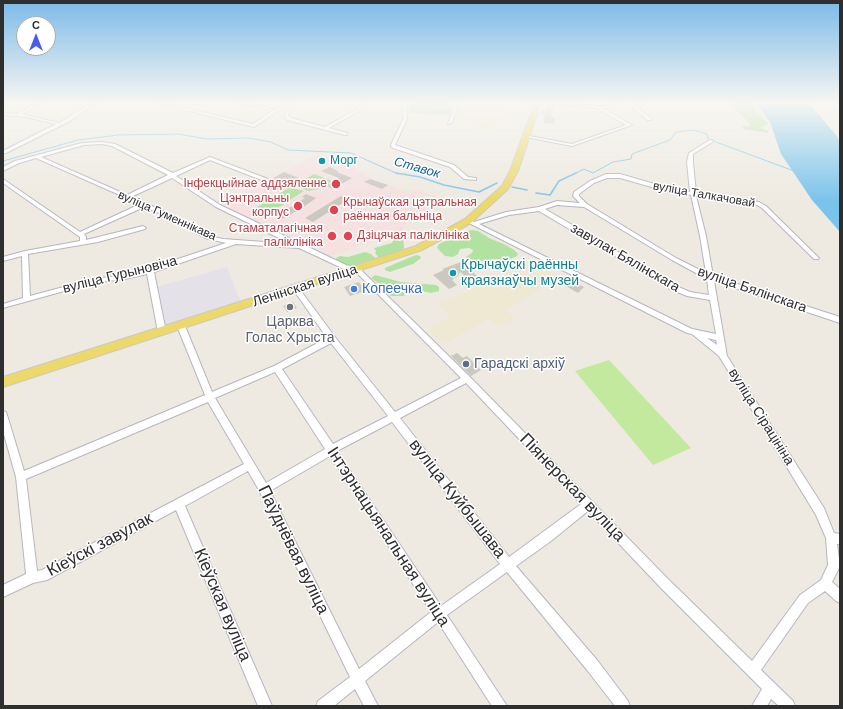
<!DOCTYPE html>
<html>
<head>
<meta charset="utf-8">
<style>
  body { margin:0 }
  #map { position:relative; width:843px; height:709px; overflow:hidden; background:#eeeae1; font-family:Helvetica,sans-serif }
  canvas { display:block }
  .frame { position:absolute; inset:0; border:4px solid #2e2e2e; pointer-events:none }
  .north { position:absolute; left:16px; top:16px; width:40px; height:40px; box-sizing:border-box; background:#fff; border:1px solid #ababab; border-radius:50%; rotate:0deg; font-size:11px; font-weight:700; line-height:16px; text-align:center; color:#2e2e2e }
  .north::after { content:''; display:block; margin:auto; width:14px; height:18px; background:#495af3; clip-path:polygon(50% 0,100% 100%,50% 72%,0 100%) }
</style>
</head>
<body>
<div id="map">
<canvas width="843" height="709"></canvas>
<div class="frame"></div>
<div class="north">С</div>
</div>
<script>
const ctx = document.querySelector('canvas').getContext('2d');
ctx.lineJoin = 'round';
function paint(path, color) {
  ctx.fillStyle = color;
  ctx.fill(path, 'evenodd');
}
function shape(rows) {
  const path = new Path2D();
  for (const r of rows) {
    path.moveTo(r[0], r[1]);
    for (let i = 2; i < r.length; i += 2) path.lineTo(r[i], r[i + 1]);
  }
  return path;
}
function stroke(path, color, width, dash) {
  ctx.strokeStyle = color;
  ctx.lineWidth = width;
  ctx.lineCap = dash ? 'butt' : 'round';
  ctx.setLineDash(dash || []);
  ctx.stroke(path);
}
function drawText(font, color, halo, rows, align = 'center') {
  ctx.font = font + ' Helvetica,sans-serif';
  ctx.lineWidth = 3;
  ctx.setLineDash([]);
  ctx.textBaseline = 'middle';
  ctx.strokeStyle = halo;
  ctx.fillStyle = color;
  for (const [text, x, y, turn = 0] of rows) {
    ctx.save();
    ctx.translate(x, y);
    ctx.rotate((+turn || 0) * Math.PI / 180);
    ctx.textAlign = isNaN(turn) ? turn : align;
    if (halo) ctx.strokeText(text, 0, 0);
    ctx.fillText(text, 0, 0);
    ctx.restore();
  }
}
paint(shape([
  [227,267,240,301,166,325,156,287]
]), '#e4e1e8');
paint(shape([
  [458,105,489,107,501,106,499,114,507,116,503,127,496,126,492,132,475,130,477,127,453,125],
  [532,263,561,277,506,310,515,319,499,327,489,319,444,344,428,329,451,317,438,304]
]), '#efe8d2');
paint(shape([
  [314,155,348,162,370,178,405,191,421,191,448,201,417,221,408,220,402,232,331,256,300,240,263,227,223,205]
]), '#f4e1e0');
paint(shape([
  [410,102,452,102,450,108,411,106],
  [736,102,749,102,768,124,760,128,768,131,768,133,744,129,742,126,748,127,750,124,733,107],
  [409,106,451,109,449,115,409,113],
  [314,174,332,181,319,189,308,191,295,185],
  [290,187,304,191,288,201,275,196],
  [271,199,284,204,268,214,259,209,252,210],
  [472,230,478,231,489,238,506,245,514,250,518,254,517,256,508,260,496,259,476,262,466,260,466,257,472,253,473,250,469,248,460,249,458,254,453,257,445,256,437,248,439,244,463,232],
  [403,235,404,248,402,250,379,258,375,253,376,251,374,248,392,243,394,238],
  [365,252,371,254,376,259,354,266,346,266,336,260,336,258,340,256,348,257],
  [416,255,420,256,421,258,413,264,390,272,385,270,385,268],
  [375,275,401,282,436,285,439,287,439,291,431,293,403,287,399,289,405,294,404,296,391,296,381,285,371,278]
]), '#b1e2a1');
paint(shape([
  [609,360,691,448,653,465,575,371]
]), '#c2e99d');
paint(shape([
  [755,102,808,102,836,135,840,142,840,232,812,200,781,154,770,122]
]), '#7ac3eb');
stroke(shape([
  [716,142,794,171],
  [3,161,78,140,118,135,178,134,207,139,248,138,271,142,288,150,351,153,398,174],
  [574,174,584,169,593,173,613,162,631,159,632,154,670,140,676,132,694,130,707,134,708,139]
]), '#7ac3eb', 1);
stroke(shape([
  [396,173,420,177,444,185,479,192,497,183],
  [512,187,527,190],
  [536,193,550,195,559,181,576,173]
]), '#7ac3eb', 1.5);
paint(shape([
  [547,105,554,106,551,117,555,118,554,124,544,123,545,114,541,114,542,109,546,110],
  [330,167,338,171,337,172,352,178,333,189,326,186,339,178,321,171],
  [284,172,299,178,279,190,263,184,269,182,270,180],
  [370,179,388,185,382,189,364,182],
  [306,194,316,198,302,208,282,219,272,214,278,211,281,213,305,198,302,197],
  [341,196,349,199,313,222,305,218],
  [461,262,477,276,469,279,460,272,458,276,452,280,457,285,449,289,433,275,444,270,442,269],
  [569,280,584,287,578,293,564,285],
  [359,282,365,291,350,296,344,287],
  [293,302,297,308,287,312,283,306],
  [457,353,463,358,467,356,481,370,471,376,451,356]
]), '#cac8bf');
const minor = shape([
  [39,102,44,102,22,114,59,123,93,102,98,102,70,121,6,153,3,153,3,151,56,124,26,117,3,115,3,113,17,114,39,102],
  [152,102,160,102,253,124,272,111,236,102,244,102,275,110,286,102,291,102,254,127,152,102],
  [362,102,366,102,359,111,329,128,347,133,347,135,345,135,287,120,284,115,289,109,291,109,288,115,291,118,325,127,357,109,362,102],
  [402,102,406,102,407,119,395,145,454,165,468,177,476,178,476,180,464,179,450,167,393,148,391,146,391,145,403,119,402,102],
  [455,102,459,102,452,123,448,124,455,102],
  [527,102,547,102,597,106,607,106,611,102,616,102,609,108,602,108,632,125,572,146,526,137,524,136,524,135,572,144,626,125,596,108,527,102],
  [642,102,647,102,638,108,651,118,651,120,647,120,633,108,642,102],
  [710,140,714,141,693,154,693,162,696,193,759,202,766,206,819,258,818,259,814,259,762,208,755,204,696,196,706,236,713,276,840,317,840,323,714,281,727,356,824,508,834,533,840,534,840,544,837,544,840,566,832,582,840,589,840,603,836,601,825,591,808,603,761,670,793,701,795,706,779,706,771,699,767,706,752,706,762,689,660,587,588,511,551,541,516,566,597,660,628,701,630,706,615,706,587,670,507,572,447,615,507,706,492,706,438,622,365,681,378,706,364,706,355,689,334,706,316,706,318,701,350,677,260,492,248,471,185,506,272,706,258,706,176,510,47,580,33,583,3,597,3,585,26,574,16,477,3,431,3,411,6,412,7,415,24,471,205,395,177,326,178,324,181,323,185,326,212,392,274,366,327,338,293,289,296,287,298,287,335,337,395,412,461,378,355,271,342,268,299,248,236,244,154,272,166,332,162,335,158,332,147,274,125,279,93,283,3,308,3,304,23,298,22,256,3,261,3,257,25,251,80,241,80,237,3,183,3,179,80,232,140,204,36,158,19,163,3,171,3,167,15,161,82,143,102,142,115,144,173,173,210,157,268,179,268,181,264,181,210,160,176,176,220,205,346,265,359,268,470,377,668,579,752,661,800,595,821,580,828,565,826,538,816,515,719,356,692,334,687,333,465,221,468,219,474,222,506,212,539,207,557,201,580,203,573,196,574,192,590,181,606,174,620,174,672,189,690,192,687,162,689,153,710,140],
  [102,144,112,146,168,175,127,195,41,157,84,145,102,144],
  [172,178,216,207,291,244,223,239,209,236,168,213,131,197,172,178],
  [607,178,620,178,669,192,691,195,700,236,706,273,676,258,587,204,579,196,579,194,594,183,607,178],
  [557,205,584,207,672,260,707,279,709,295,690,292,674,285,545,209,557,205],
  [144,207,164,215,205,238,226,243,148,269,125,275,93,279,30,296,28,254,98,242,145,229,146,228,143,226,86,240,86,237,84,234,144,207],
  [539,211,670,289,687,296,710,300,716,334,692,329,479,224,509,215,539,211],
  [707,338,716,340,717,345,707,338],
  [331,343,388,416,333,444,282,369,331,343],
  [275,372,325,449,266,483,215,398,275,372],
  [466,383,581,504,509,557,400,418,466,383],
  [208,402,244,464,42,570,37,571,26,479,208,402],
  [392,422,500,564,441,606,337,451,392,422],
  [330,456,431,612,359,669,270,491,330,456]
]);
const major = shape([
  [535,102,541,102,518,171,508,189,471,223,422,250,3,387,3,377,416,246,465,219,502,186,510,171,535,102]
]);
stroke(minor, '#b5b6c0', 2);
stroke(major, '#c9c9c9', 2);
paint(minor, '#fff');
paint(major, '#ecd969');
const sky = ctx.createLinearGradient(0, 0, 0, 201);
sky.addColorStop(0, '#7cbae9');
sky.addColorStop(0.51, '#f7f6f2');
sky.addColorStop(1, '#f7f6f200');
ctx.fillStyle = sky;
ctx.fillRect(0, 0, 843, 201);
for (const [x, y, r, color] of [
  [322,161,4,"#0f9aa8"],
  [336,184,5,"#e0444e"],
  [298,206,5,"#e0444e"],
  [334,210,5,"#e0444e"],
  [332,236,5,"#e0444e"],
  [348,236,5,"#e0444e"],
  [453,273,4,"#0f9aa8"],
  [354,289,4,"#3f7fe0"],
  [290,307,4,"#6b7280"],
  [466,364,4,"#5c6f8a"]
]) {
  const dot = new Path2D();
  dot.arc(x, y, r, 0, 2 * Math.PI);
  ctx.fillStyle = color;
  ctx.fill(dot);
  stroke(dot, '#fff', 1.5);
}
drawText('12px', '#0d838f', '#fff', [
  ["Морг",330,161]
], 'left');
drawText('12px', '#be3a42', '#fff', [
  ["Інфекцыйнае аддзяленне",327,184],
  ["Цэнтральны",289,199],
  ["корпус",289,213],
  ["Крычаўская цэтральная",343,203,"left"],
  ["раённая бальніца",343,217,"left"],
  ["Стаматалагічная",323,229],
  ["паліклініка",323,243],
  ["Дзіцячая паліклініка",357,236,"left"]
], 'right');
drawText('12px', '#2e2e2e', '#fff', [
  ["вуліца Талкачовай",704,195,10],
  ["вуліца Гуменнікава",167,216,24]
]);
drawText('italic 13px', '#13619d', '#fff', [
  ["Ставок",417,168,16]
]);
drawText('14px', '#2e2e2e', '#fff', [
  ["завулак Бялінскага",625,258,30],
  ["вуліца Гурыновіча",120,275,-14],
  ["Ленінская вуліца",305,286,-18],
  ["вуліца Бялінскага",752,290,19],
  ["вуліца Сірацініна",761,417,58]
]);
drawText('14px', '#0d838f', '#fff', [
  ["Крычаўскі раённы",461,265],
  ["краязнаўчы музей",461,281]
], 'left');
drawText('14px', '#366cbe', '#fff', [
  ["Копеечка",362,289]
], 'left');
drawText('14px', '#5b616d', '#fff', [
  ["Царква",290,322],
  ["Голас Хрыста",290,338]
]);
drawText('14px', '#4e5e75', '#fff', [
  ["Гарадскі архіў",474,364]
], 'left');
drawText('17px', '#2e2e2e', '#fff', [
  ["Піянерская вуліца",572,488,46],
  ["вуліца Куйбышава",457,499,52],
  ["Інтэрнацыянальная вуліца",388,537,57],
  ["Кіеўскі завулак",100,545,-28],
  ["Паўднёвая вуліца",293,550,64],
  ["Кіеўская вуліца",222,605,67]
]);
</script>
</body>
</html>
